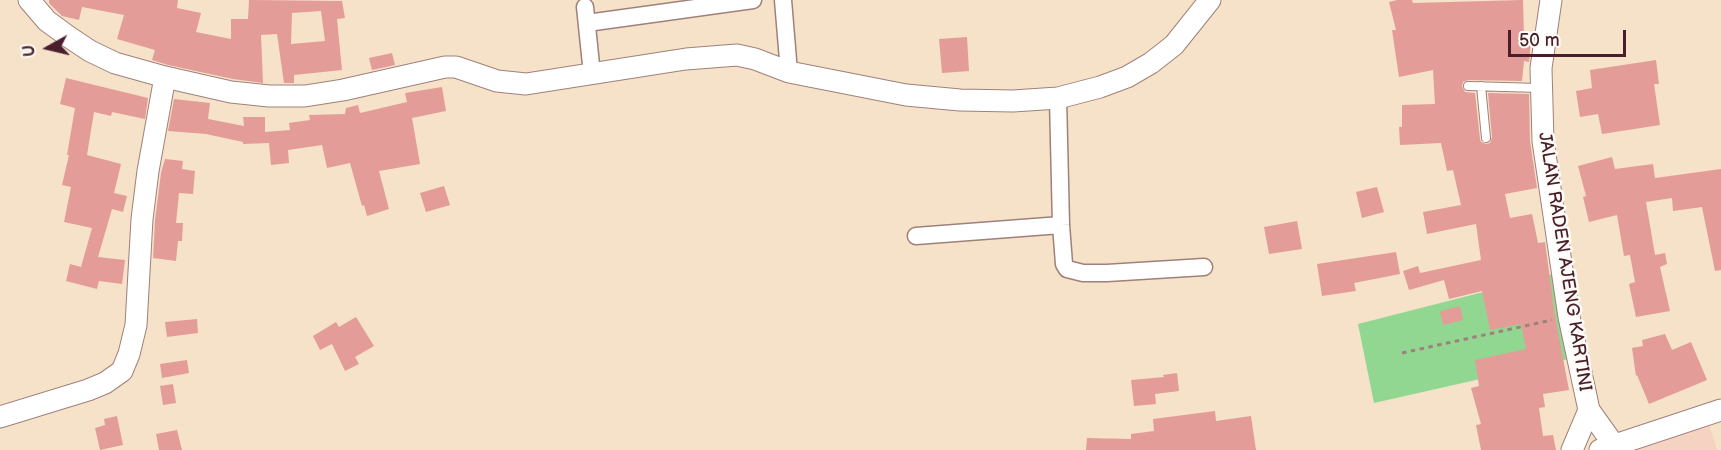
<!DOCTYPE html>
<html>
<head>
<meta charset="utf-8">
<style>
  body { margin:0 }
  #map { position:relative; width:1721px; height:450px; overflow:hidden; background:#f5e2c8; font-family:"Balsamiq Sans",sans-serif }
  canvas { display:block }
  .north { position:absolute; left:18px; top:18px; width:60px; height:60px; -webkit-text-stroke:4px #fdfcf7; paint-order:stroke; rotate:262deg; font-size:16px; font-weight:700; line-height:24px; text-align:center; color:#4a1f2b }
  .north::after { content:''; display:block; margin:auto; width:21px; height:27px; background:#4a1f2b; clip-path:polygon(50% 0,100% 100%,50% 72%,0 100%) }
  .scale { position:absolute; left:1508px; top:30px; width:118px; height:27px; box-sizing:border-box; border:3px solid #4a1f2b; border-top:0; padding-left:8px; font-size:18px; line-height:21px; white-space:nowrap; color:#4a1f2b; -webkit-text-stroke:4px #fdfcf7; paint-order:stroke }
</style>
</head>
<body>
<div id="map">
<canvas width="1721" height="450"></canvas>
<div class="north">U</div>
<div class="scale">50 m</div>
</div>
<script>
const ctx = document.querySelector('canvas').getContext('2d');
ctx.lineJoin = 'round';
function paint(path, color) {
  ctx.fillStyle = color;
  ctx.fill(path, 'evenodd');
}
function shape(rows) {
  const path = new Path2D();
  for (const r of rows) {
    path.moveTo(r[0], r[1]);
    for (let i = 2; i < r.length; i += 2) path.lineTo(r[i], r[i + 1]);
  }
  return path;
}
function stroke(path, color, width, dash) {
  ctx.strokeStyle = color;
  ctx.lineWidth = width;
  ctx.lineCap = dash ? 'butt' : 'round';
  ctx.setLineDash(dash || []);
  ctx.stroke(path);
}
function drawText(font, color, halo, rows, align = 'center') {
  ctx.font = font + ' "Balsamiq Sans",sans-serif';
  ctx.lineWidth = 5;
  ctx.setLineDash([]);
  ctx.textBaseline = 'middle';
  ctx.strokeStyle = halo;
  ctx.fillStyle = color;
  for (const [text, x, y, turn = 0] of rows) {
    ctx.save();
    ctx.translate(x, y);
    ctx.rotate((+turn || 0) * Math.PI / 180);
    ctx.textAlign = isNaN(turn) ? turn : align;
    if (halo) ctx.strokeText(text, 0, 0);
    ctx.fillText(text, 0, 0);
    ctx.restore();
  }
}
paint(shape([
  [1709,424,1717,450,1642,450,1641,447]
]), '#f5d2c2');
paint(shape([
  [1554,274,1573,358,1374,403,1358,324]
]), '#91d791');
paint(shape([
  [49,0,178,0,177,8,201,13,196,32,231,39,231,19,248,19,249,0,342,1,345,18,337,19,342,70,294,75,294,83,284,83,277,34,261,35,263,83,233,79,168,65,152,60,155,50,117,39,124,15,82,7,79,20,62,16,49,3],
  [321,11,325,41,291,44,292,13],
  [1397,0,1412,0,1413,3,1523,0,1524,38,1531,39,1529,62,1524,61,1522,81,1468,80,1463,82,1462,86,1465,92,1475,93,1480,139,1481,142,1486,144,1490,143,1492,137,1488,93,1529,94,1530,141,1537,188,1505,194,1510,218,1532,214,1538,243,1545,242,1555,316,1569,390,1543,394,1545,407,1539,408,1543,436,1553,435,1556,450,1481,450,1476,425,1481,424,1471,388,1479,386,1475,360,1526,349,1521,324,1490,330,1482,291,1449,299,1444,280,1409,290,1403,271,1418,266,1420,273,1481,260,1476,224,1427,234,1423,212,1461,205,1453,170,1447,171,1441,143,1400,145,1399,127,1402,127,1402,105,1435,104,1433,70,1399,77,1392,30,1396,30,1389,2],
  [967,37,969,71,942,73,939,39],
  [392,53,395,65,372,70,369,58],
  [1656,60,1659,84,1654,84,1660,125,1602,134,1598,114,1580,117,1576,91,1592,88,1590,70],
  [66,78,148,98,145,119,112,112,111,116,94,112,87,155,121,164,114,193,127,196,123,212,112,209,98,257,125,260,122,284,99,281,97,289,66,281,70,264,81,267,92,228,64,222,71,187,62,185,69,155,67,155,75,108,60,104],
  [442,87,446,111,412,118,420,164,379,171,389,209,367,216,364,205,362,206,350,163,327,168,322,145,288,150,289,163,271,165,269,143,243,144,243,142,206,134,168,131,174,99,210,103,208,119,244,126,243,117,265,117,265,132,290,130,289,123,310,120,309,115,345,114,346,108,358,105,360,113,407,102,405,93],
  [1612,157,1615,169,1653,164,1655,178,1721,169,1721,270,1715,271,1702,207,1673,211,1672,198,1646,202,1655,255,1665,253,1667,264,1660,267,1670,311,1636,317,1629,284,1635,282,1630,255,1624,256,1617,215,1589,222,1583,197,1586,196,1578,166],
  [165,159,183,161,182,169,195,171,193,194,179,193,176,223,183,223,182,241,178,241,176,261,153,258,155,220,161,173],
  [444,186,450,205,426,212,420,193],
  [1377,187,1384,212,1362,218,1356,192],
  [1297,221,1302,249,1269,254,1264,227],
  [1396,252,1400,274,1354,283,1356,291,1322,296,1317,264],
  [1460,306,1463,320,1443,325,1440,311],
  [356,317,374,346,355,357,359,364,345,371,332,344,320,350,313,336,336,322,339,327],
  [197,319,198,333,167,337,165,322],
  [1665,334,1672,350,1691,342,1707,380,1649,404,1637,375,1636,376,1632,348,1643,346,1642,340],
  [187,360,189,373,162,378,160,364],
  [1177,373,1179,391,1155,394,1156,404,1134,406,1131,380,1164,377,1163,375],
  [173,384,176,403,163,405,160,386],
  [1215,411,1216,421,1251,416,1256,450,1086,450,1087,438,1131,439,1131,434,1154,431,1153,419],
  [117,416,123,445,100,450,95,428,105,425,104,419],
  [177,430,182,450,159,450,156,434]
]), '#e49c99');
const service = shape([
  [1468,86,1540,88],
  [1481,86,1486,138]
]);
const minor = shape([
  [783,0,789,72],
  [585,7,592,74],
  [587,23,753,0],
  [1058,98,1061,225,1064,264,1067,269,1083,273,1107,273,1204,267],
  [916,236,1061,225]
]);
const tertiary = shape([
  [29,0,47,21,69,37,90,51,115,63,165,77,231,92,269,96,305,96,343,90,445,67,456,67,497,81,526,84,686,59,737,55,755,59,789,72,906,95,960,100,1013,101,1058,98,1100,87,1127,77,1151,63,1174,45,1210,0],
  [1551,0,1541,68,1543,141,1569,317,1589,410,1614,445],
  [0,417,88,390,105,383,122,371,129,354,136,325,142,219,148,171,165,77],
  [1572,450,1589,410],
  [1600,450,1721,410]
]);
stroke(service, '#a0807a', 10);
stroke(minor, '#a0807a', 19);
stroke(tertiary, '#a0807a', 23);
stroke(shape([
  [1402,353,1552,320]
]), '#a0807a', 3, [4.5, 4.5]);
stroke(service, '#fff', 8);
stroke(minor, '#fff', 16);
stroke(tertiary, '#fff', 21);
drawText('18px', '#4a1f2b', '#fdfcf7', [
  ["JALAN RADEN AJENG KARTINI",1564,262,81]
]);
</script>
</body>
</html>
